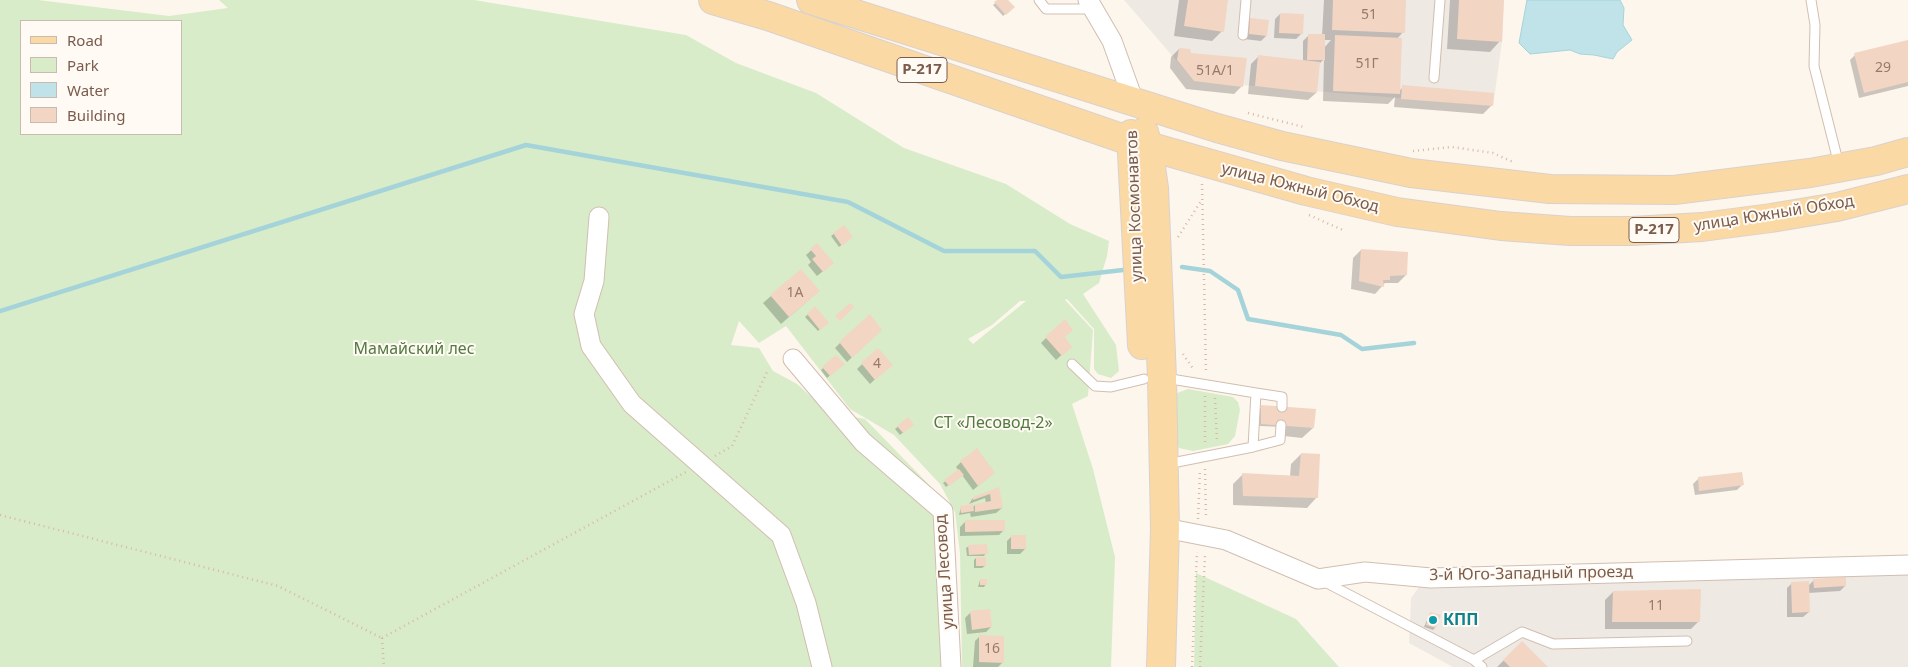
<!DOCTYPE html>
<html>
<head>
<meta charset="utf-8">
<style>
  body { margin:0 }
  #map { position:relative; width:1908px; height:667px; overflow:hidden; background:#fdf6ec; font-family:"Noto Sans",sans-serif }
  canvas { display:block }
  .legend { position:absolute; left:20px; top:20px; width:162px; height:115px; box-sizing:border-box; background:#fffaf3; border:1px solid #cabbb1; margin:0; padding:6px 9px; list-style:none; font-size:15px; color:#7a5c4d }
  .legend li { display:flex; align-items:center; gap:10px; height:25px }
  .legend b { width:25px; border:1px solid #cabbb1 }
</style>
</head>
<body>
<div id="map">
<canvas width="1908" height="667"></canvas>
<ul class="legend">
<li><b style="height:6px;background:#fbd9a5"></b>Road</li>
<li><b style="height:14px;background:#d8ecc9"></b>Park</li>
<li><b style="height:14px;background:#bfe3e8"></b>Water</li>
<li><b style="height:14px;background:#f3d5c3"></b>Building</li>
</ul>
</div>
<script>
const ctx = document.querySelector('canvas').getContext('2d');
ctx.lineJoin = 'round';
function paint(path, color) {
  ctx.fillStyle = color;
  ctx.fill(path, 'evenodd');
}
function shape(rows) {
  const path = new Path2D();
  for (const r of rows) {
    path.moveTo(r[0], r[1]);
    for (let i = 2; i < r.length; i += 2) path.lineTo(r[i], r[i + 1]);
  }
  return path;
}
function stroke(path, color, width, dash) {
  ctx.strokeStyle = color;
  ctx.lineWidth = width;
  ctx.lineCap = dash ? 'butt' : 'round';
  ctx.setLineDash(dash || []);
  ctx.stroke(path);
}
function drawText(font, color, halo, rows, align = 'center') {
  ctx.font = font + ' "Noto Sans",sans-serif';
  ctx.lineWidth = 4;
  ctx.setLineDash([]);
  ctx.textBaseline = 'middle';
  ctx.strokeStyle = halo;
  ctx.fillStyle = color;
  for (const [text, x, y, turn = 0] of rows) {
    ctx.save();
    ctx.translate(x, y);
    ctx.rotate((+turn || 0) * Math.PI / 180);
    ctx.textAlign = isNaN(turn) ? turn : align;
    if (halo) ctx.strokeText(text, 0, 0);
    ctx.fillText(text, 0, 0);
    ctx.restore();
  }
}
paint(shape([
  [1124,0,1504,0,1502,42,1493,106,1194,81],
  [1908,571,1908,667,1453,667,1409,643,1411,598,1419,587,1442,583]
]), '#efe9e4');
paint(shape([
  [0,0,38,0,169,16,228,8,219,0,474,0,686,35,736,63,816,93,904,148,1006,184,1070,224,1109,241,1107,256,1099,283,1083,294,1116,345,1119,371,1111,378,1098,374,1094,369,1094,329,1067,299,1065,300,1093,330,1088,396,1072,404,1093,469,1115,557,1111,667,962,667,960,553,955,512,940,484,894,435,850,409,786,326,759,343,739,321,731,345,759,348,773,371,797,384,828,412,865,419,937,493,943,667,0,667],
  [21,21,181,21,181,134,21,134],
  [1020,301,1026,301,973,344,968,339,992,325],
  [1188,389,1233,397,1238,402,1240,410,1235,436,1228,444,1193,451,1179,448,1176,440,1177,393],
  [1196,573,1296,619,1339,667,1194,667]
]), '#d8ecc9');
const water = shape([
  [1527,0,1620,0,1624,8,1623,25,1632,40,1617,52,1613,59,1594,55,1580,54,1570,50,1530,54,1519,43,1527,0]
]);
paint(water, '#bfe3e8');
stroke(water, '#a5d3da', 1);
paint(shape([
  [999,0,1007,0,1013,7,1003,16,993,5],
  [1179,0,1227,0,1222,31,1212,41,1174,36],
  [1324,0,1405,0,1403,32,1397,39,1399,91,1403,87,1492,94,1491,106,1483,114,1394,107,1395,97,1388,104,1323,101,1324,59,1319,64,1316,93,1308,100,1248,94,1251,64,1259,56,1303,61,1303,41,1308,36,1322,36],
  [1324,40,1331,40,1324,48],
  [1450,0,1503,0,1500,41,1490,52,1447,49],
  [1280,14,1301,34,1296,39,1274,38,1275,19],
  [1250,19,1266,36,1261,41,1244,39,1245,24],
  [1908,41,1908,86,1859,98,1850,60,1855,55],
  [1179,49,1189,55,1242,86,1234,94,1186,89,1170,68,1171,57],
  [843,227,849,239,839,247,831,236],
  [817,245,827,268,817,276,808,265,811,262,806,255],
  [1361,250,1406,275,1398,283,1385,283,1375,294,1351,289,1353,258],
  [771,296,810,299,781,324,763,303],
  [815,308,827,323,818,331,805,317],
  [881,330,847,362,835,348,840,343],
  [1046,338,1064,338,1065,352,1056,360,1041,343],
  [878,349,886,369,870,384,857,369],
  [836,356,843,364,827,378,821,370],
  [1262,406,1313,428,1302,438,1284,436,1285,427,1259,426,1260,409],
  [907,419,910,427,900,435,895,429],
  [1301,454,1317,497,1307,508,1233,505,1233,484,1243,474,1290,476,1291,464],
  [961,462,994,473,973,490,962,475,946,487,943,483,959,471,956,467],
  [1699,478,1742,485,1737,490,1695,495,1693,484],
  [998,489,1002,508,996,513,971,517,970,513,959,515,961,507,972,508,975,505,986,503,985,498,969,504,973,498],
  [965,522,1004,530,999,535,960,536,960,527],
  [1012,536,1025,549,1020,554,1007,554,1007,541],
  [969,546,986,553,984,556,967,556,966,548],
  [976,558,985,566,982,568,974,568,974,560],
  [980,580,986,584,984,587,978,587],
  [1814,580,1845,586,1840,591,1808,593,1809,612,1803,617,1787,617,1787,588,1792,583,1808,586],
  [1613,592,1699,621,1691,629,1605,629,1605,600],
  [970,613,991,627,986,632,967,634,965,618],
  [1430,613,1435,628,1433,630,1424,627],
  [980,636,1003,662,998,667,973,667,975,641],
  [1504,660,1547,667,1497,667]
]), '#0003');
stroke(shape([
  [1182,267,1210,271,1238,290,1248,319,1341,335,1362,349,1414,343],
  [0,311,526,145,848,202,944,251,1035,251,1061,277,1123,270]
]), '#a5d3da', 4.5);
paint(shape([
  [997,0,1008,0,1015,7,1006,15,994,2],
  [1188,0,1228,0,1224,32,1184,26],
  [1333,0,1406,0,1405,33,1332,30],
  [1459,0,1504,0,1502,42,1457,39],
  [1280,13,1304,14,1303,34,1279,33],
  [1250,18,1269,20,1267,36,1249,34],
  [1308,34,1325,34,1325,60,1307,60],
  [1335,35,1402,38,1400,94,1333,91],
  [1908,40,1908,82,1864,93,1854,53],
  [1179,48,1190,49,1191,53,1247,58,1243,87,1194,81,1177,60],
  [1258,55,1320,62,1317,93,1255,86],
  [1402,85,1494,93,1493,106,1401,99],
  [844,225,853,237,842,246,833,233],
  [817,243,834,263,823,272,812,259,816,256,810,249],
  [1361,249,1408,252,1407,275,1390,276,1390,280,1383,280,1384,287,1359,281],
  [801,269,820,291,789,317,770,295],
  [850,303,854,307,840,321,835,316],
  [815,306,829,323,820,330,807,314],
  [870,314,882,330,852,358,839,342],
  [1065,319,1073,330,1065,337,1072,347,1062,356,1045,337],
  [878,348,893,365,875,380,861,363],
  [836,355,845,364,830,376,822,367],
  [1261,405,1316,409,1314,428,1261,424],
  [908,417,914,425,903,433,897,426],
  [977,448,995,473,978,486,960,461],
  [1301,453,1320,454,1318,498,1243,496,1242,473,1299,476],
  [959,469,964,475,949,486,944,480],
  [1742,472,1744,485,1699,491,1698,477],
  [999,487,1003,508,975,512,975,504,991,501,990,494,973,500,973,497],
  [973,504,974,511,961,513,960,506],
  [965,520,1005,520,1005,531,965,532],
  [1011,535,1026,535,1026,549,1011,549],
  [987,544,988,554,969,555,968,545],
  [976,557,986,557,986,566,976,566],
  [1846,577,1846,586,1814,588,1813,579],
  [980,579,987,579,987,585,980,585],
  [1809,581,1810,612,1792,613,1791,582],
  [1701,589,1700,622,1612,622,1613,591],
  [990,609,992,627,972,630,970,611],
  [1430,612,1441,615,1436,628,1426,625],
  [979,635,1004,636,1004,663,979,662],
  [1522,641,1548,667,1510,667,1503,660]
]), '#f3d5c3');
const lane = shape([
  [1039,0,1046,9,1094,9],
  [1811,0,1815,25,1814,66,1839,165],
  [1243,35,1246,0],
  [1434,78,1440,0],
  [1072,364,1095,386,1111,387,1144,379],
  [1165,378,1256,393,1253,447,1167,464],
  [1256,393,1282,397,1282,407],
  [1253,447,1280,440,1281,425],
  [1323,581,1474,660,1482,667],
  [1474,660,1522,632,1553,644,1687,641]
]);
const street = shape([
  [1088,0,1112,41,1134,102],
  [599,217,594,281,584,314,591,346,632,404,781,535,806,603,822,667],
  [793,359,863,442,943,511,951,667],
  [1165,528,1226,540,1318,579,1365,572,1431,578,1908,565]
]);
const primary = shape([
  [713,0,768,16,1130,141,1306,191,1397,212,1501,226,1570,231,1632,231,1702,227,1771,218,1837,207,1908,189],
  [811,0,1217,128,1282,146,1411,173,1550,189,1674,190,1810,173,1876,161,1908,152],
  [1144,132,1148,146,1154,188,1162,378,1165,528,1161,667],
  [1131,134,1142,345]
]);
stroke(lane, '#d1beb0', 11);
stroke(street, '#d1beb0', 21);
stroke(primary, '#dad1cd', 30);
stroke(shape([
  [1248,113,1304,127],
  [1413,151,1452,147,1493,153,1513,162],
  [1202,184,1206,373],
  [1309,215,1345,231],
  [1178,237,1201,201],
  [1183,354,1194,370],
  [1205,396,1205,446],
  [1215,398,1217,442],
  [715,456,732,446,767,372],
  [1205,469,1206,518],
  [0,515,278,586,382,638],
  [1198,519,1200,469],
  [382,638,686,472],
  [382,638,384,667],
  [1192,667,1197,552],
  [1200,667,1205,554]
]), '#d9b8a5', 2.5, [1, 4]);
stroke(lane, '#fff', 9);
stroke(street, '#fff', 19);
stroke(primary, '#fbd9a5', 28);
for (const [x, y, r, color] of [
  [1433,620,5,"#0f9aa8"]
]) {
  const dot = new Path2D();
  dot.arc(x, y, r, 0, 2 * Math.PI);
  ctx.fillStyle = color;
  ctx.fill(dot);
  stroke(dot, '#fffaf3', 2);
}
drawText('14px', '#987a6a', null, [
  ["51",1369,15],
  ["51Г",1367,64],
  ["29",1883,68],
  ["51А/1",1215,71],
  ["1А",795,293],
  ["4",877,364],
  ["11",1656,606],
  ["16",992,649]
]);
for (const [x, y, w] of [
  [922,70,50],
  [1654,230,50]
]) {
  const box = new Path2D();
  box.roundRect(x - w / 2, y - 12.5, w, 25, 4);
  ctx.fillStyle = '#fffaf3';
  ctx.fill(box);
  stroke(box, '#7a5c4d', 1);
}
drawText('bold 15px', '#7a5c4d', null, [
  ["Р-217",922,70],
  ["Р-217",1654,230]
]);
drawText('16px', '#7a5c4d', '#fffaf3', [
  ["улица Южный Обход",1300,188,14],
  ["улица Космонавтов",1135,206,-92],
  ["улица Южный Обход",1774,214,-9],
  ["улица Лесовод",945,572,-94],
  ["3-й Юго-Западный проезд",1531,574,-1]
]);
drawText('16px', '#537a41', '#fffaf3', [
  ["Мамайский лес",414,349],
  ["СТ «Лесовод-2»",993,423]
]);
drawText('bold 16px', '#0d838f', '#fffaf3', [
  ["КПП",1443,620]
], 'left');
</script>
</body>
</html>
